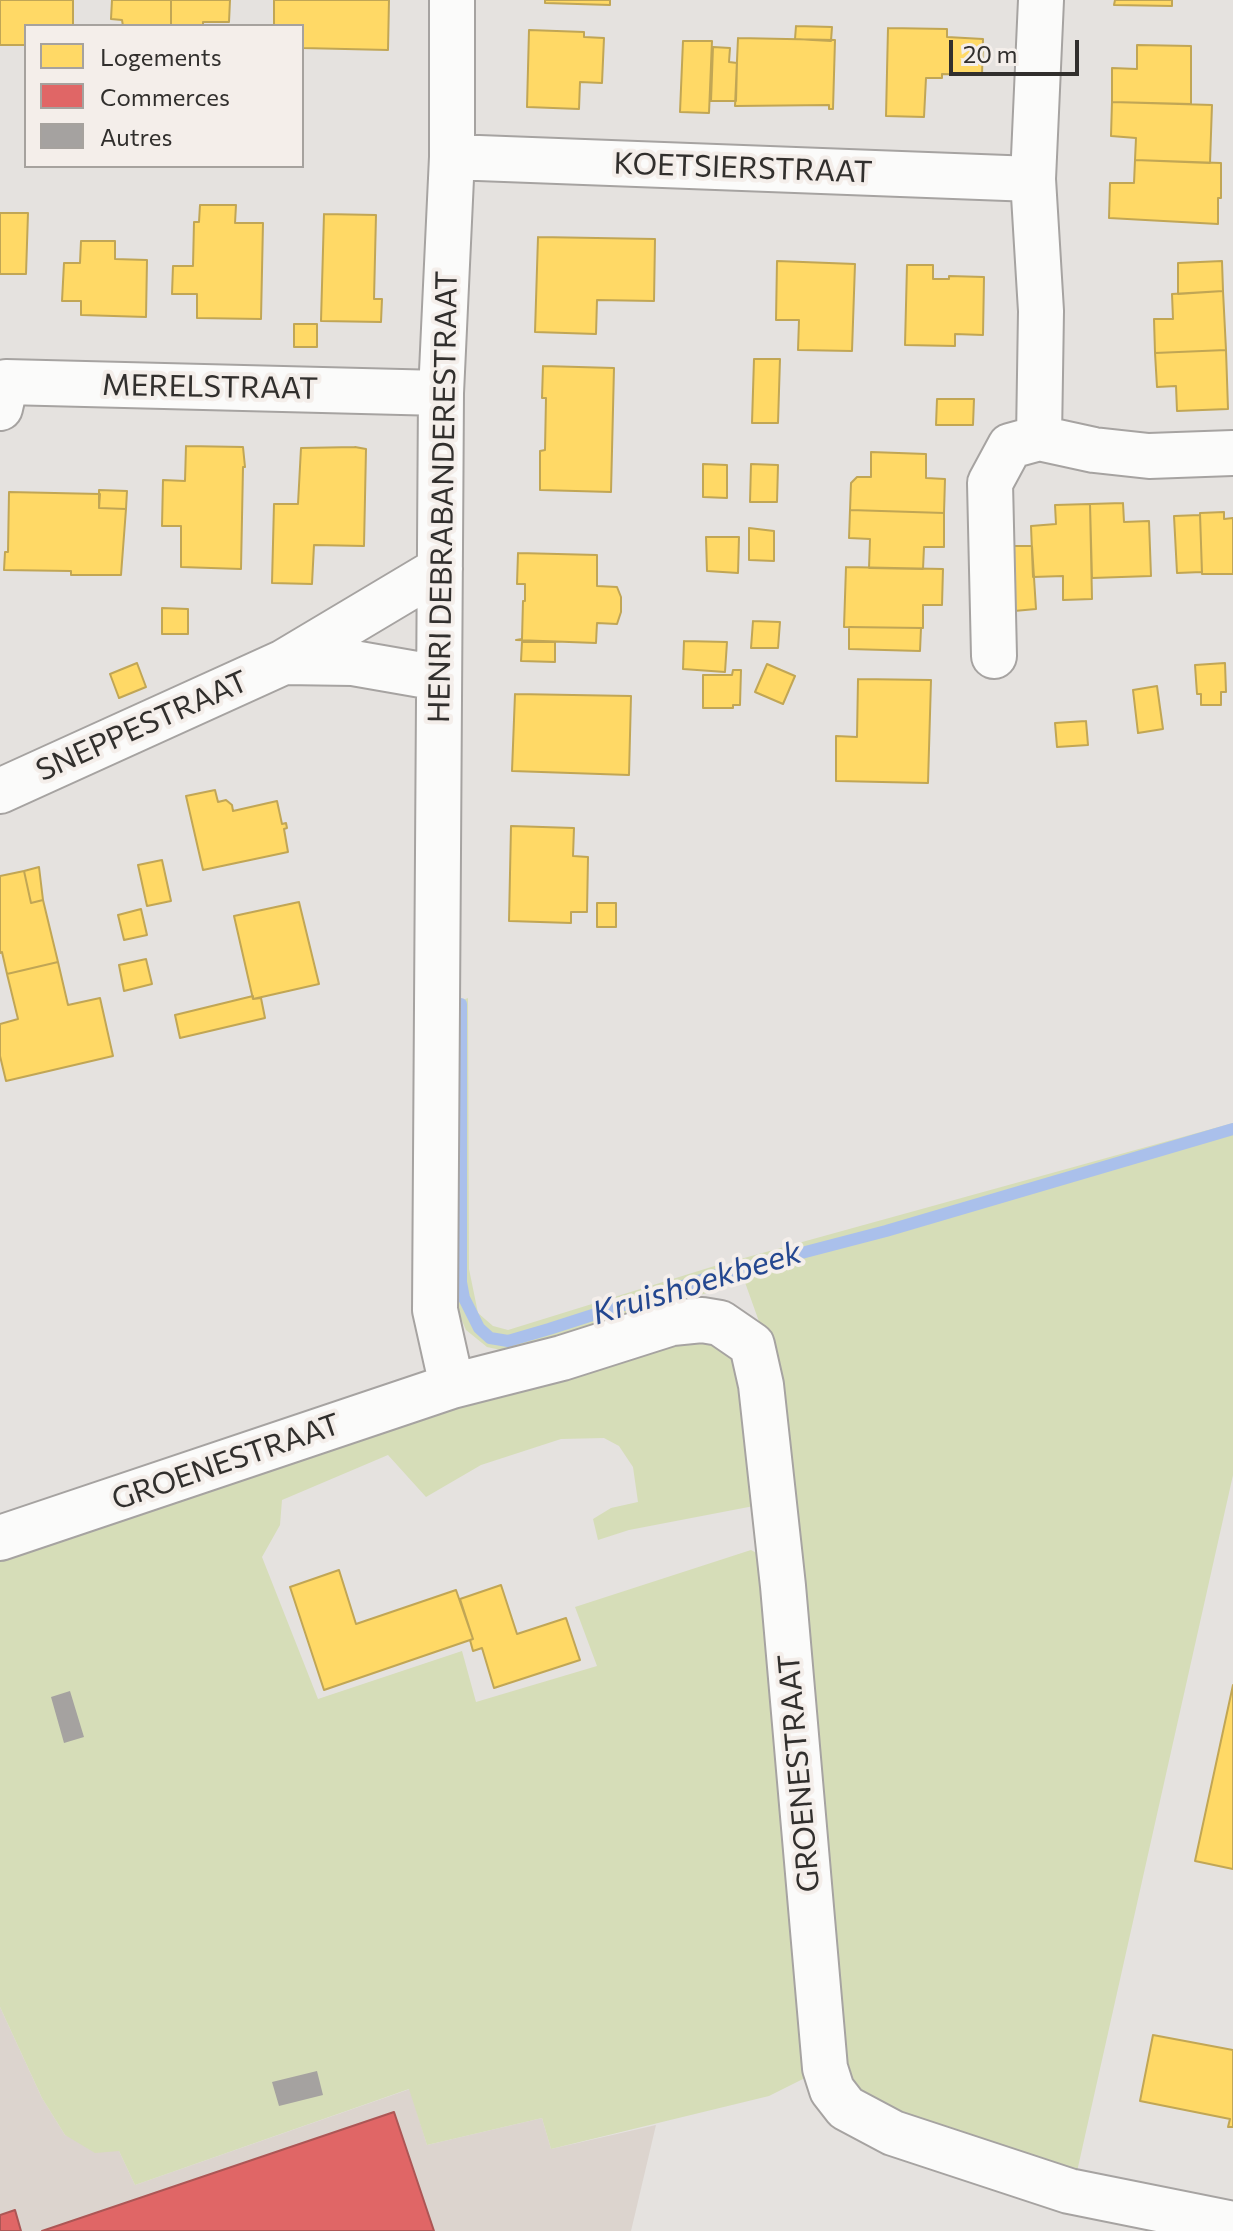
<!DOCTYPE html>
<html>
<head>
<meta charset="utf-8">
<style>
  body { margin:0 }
  #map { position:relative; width:1233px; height:2231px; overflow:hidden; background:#e5e2df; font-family:Commissioner,sans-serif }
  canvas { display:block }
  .legend { position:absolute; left:24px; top:24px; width:280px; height:144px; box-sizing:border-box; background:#f4eeea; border:2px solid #a6a29e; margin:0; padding:10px 14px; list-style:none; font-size:24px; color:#312f2d }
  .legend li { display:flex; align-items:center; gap:16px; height:40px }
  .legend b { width:40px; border:2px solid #a6a29e }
  .scale { position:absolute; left:949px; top:40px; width:130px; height:36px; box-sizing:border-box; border:4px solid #312f2d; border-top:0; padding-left:10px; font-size:24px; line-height:28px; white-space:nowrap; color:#312f2d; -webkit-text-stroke:6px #f4eeea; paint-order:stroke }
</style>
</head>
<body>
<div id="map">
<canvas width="1233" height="2231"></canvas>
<ul class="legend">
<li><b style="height:22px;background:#ffd966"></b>Logements</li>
<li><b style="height:22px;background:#e06666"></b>Commerces</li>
<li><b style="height:22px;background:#a5a2a0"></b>Autres</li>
</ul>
<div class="scale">20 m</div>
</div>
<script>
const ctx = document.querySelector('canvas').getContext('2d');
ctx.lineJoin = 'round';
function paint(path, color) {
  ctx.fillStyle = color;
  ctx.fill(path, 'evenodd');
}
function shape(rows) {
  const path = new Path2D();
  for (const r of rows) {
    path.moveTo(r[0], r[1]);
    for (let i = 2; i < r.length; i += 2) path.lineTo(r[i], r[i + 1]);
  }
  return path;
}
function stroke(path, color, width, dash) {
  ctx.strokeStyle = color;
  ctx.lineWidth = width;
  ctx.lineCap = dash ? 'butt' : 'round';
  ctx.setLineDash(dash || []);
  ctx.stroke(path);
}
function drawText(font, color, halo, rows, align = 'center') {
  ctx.font = font + ' Commissioner,sans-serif';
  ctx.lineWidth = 8;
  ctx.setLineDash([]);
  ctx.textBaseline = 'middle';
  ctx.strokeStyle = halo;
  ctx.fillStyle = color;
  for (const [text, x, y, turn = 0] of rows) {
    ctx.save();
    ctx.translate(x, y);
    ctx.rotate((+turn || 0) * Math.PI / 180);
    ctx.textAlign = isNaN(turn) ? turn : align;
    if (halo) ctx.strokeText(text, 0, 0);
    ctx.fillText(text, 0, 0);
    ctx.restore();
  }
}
paint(shape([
  [0,2007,42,2098,65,2135,119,2151,135,2185,410,2089,427,2145,542,2118,551,2149,656,2125,631,2231,0,2231]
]), '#dcd4ce');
paint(shape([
  [468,998,469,1269,478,1313,493,1326,508,1330,721,1264,726,1287,528,1348,501,1350,487,1347,466,1330,451,1295,448,1005],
  [1233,1123,1233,1475,1076,2176,883,2114,855,2084,838,2040,777,1372,737,1260],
  [661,1339,707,1339,736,1363,759,1505,629,1530,598,1540,593,1519,611,1508,638,1502,633,1467,619,1446,604,1438,561,1439,481,1465,426,1497,388,1455,282,1500,280,1525,262,1557,318,1699,462,1651,476,1702,597,1666,575,1607,751,1550,764,1557,805,2078,769,2096,551,2149,542,2118,427,2145,409,2089,135,2185,119,2151,95,2153,65,2135,42,2098,0,2007,0,1560]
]), '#d6ddb8');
const homes = shape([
  [0,0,73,0,73,26,26,26,26,45,0,45,0,0],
  [112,0,171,0,171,26,123,26,122,20,111,19,112,0],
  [171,0,230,0,229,22,203,22,203,26,171,26,171,0],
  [274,0,389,0,388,50,302,48,302,26,274,26,274,0],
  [545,0,610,0,610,5,545,3,545,0],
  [1115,0,1172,0,1172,6,1114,5,1115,0],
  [796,26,832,27,831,41,795,39,796,26],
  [888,28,947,29,947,37,983,39,982,75,942,74,942,78,926,78,924,117,886,116,888,28],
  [529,30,584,32,584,37,604,38,602,83,580,82,579,109,527,107,529,30],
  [738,38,835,40,833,109,829,109,829,105,735,106,738,38],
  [683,41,712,41,709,113,680,112,683,41],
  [1137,45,1191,46,1191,104,1112,102,1112,68,1137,69,1137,45],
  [713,47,730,48,729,62,737,63,736,101,711,101,713,47],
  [1112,102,1212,105,1210,163,1135,160,1136,138,1111,136,1112,102],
  [1135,160,1221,163,1221,198,1218,198,1218,224,1109,218,1110,183,1134,183,1135,160],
  [200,205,236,205,235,223,263,223,261,319,197,318,197,294,172,294,173,266,193,266,194,222,199,222,200,205],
  [0,213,28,213,26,274,0,274,0,213],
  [324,214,376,215,374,299,382,299,381,322,321,321,324,214],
  [538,237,655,239,654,301,597,300,596,334,535,332,538,237],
  [81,241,115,241,115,259,147,260,146,317,81,315,81,301,62,301,64,263,80,263,81,241],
  [777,261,855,264,852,351,798,350,799,320,776,320,777,261],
  [1222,261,1223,291,1178,294,1178,263,1222,261],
  [907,265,933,265,933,279,949,279,949,276,984,277,983,335,955,334,955,346,905,345,907,265],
  [1223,291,1226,350,1155,353,1154,319,1173,319,1172,294,1223,291],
  [294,324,317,324,317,347,294,347,294,324],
  [1226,350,1228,409,1177,411,1176,386,1157,387,1155,353,1226,350],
  [754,359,780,359,778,423,752,423,754,359],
  [543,366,614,368,611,492,540,490,540,451,545,450,546,398,542,398,543,366],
  [937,399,974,399,973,425,936,425,937,399],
  [186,446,243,447,245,467,243,467,241,569,181,567,181,526,162,526,163,480,185,481,186,446],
  [355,447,366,449,364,546,314,545,312,584,272,583,274,504,298,504,301,448,355,447],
  [871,452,926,454,926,478,945,479,944,513,850,510,851,483,857,477,871,477,871,452],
  [703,464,727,465,727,498,703,497,703,464],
  [751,464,778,465,777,502,750,502,751,464],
  [99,490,127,491,126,509,99,508,99,490],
  [9,492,100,494,99,508,126,509,121,575,71,575,71,571,4,570,5,552,8,552,9,492],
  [1123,503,1124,522,1149,521,1151,576,1092,578,1090,504,1123,503],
  [1090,504,1092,599,1063,600,1063,576,1033,577,1031,526,1056,524,1055,505,1090,504],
  [850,510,944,513,944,547,924,547,923,569,869,568,870,539,849,538,850,510],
  [1224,512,1224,519,1233,518,1233,574,1202,574,1200,513,1224,512],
  [1200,515,1202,572,1177,573,1174,516,1200,515],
  [749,528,774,531,774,561,749,560,749,528],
  [706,537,739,537,738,573,707,571,706,537],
  [1012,546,1032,546,1036,609,1014,611,1012,546],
  [518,553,597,555,597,586,617,587,621,597,621,612,617,624,597,623,596,643,516,640,522,639,523,601,525,601,525,584,517,584,518,553],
  [846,567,943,569,942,605,923,605,923,628,844,627,846,567],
  [162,608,188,609,188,634,162,634,162,608],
  [753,621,780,622,778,648,751,648,753,621],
  [849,627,921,628,920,651,849,649,849,627],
  [684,641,727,642,725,672,683,669,684,641],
  [522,642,555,642,555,662,521,661,522,642],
  [137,663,146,687,119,698,110,674,137,663],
  [1225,663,1226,692,1221,692,1221,705,1201,705,1201,694,1197,694,1195,665,1225,663],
  [767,664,795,676,783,704,755,692,767,664],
  [733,670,741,670,740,705,733,705,733,708,703,708,703,675,732,675,733,670],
  [858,679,931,680,928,783,836,781,836,736,857,737,858,679],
  [1157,686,1163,729,1138,733,1133,690,1157,686],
  [515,694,631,696,629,775,512,771,515,694],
  [1086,721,1088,745,1057,747,1055,723,1086,721],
  [215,790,218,802,226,800,232,805,233,811,277,801,282,824,286,823,287,828,284,829,288,852,203,870,186,796,215,790],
  [511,826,574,828,573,856,588,857,587,912,571,912,571,923,509,921,511,826],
  [162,860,171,901,147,906,138,865,162,860],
  [39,867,43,900,31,903,24,871,39,867],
  [24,871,31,903,43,900,58,962,7,974,2,952,0,953,0,876,24,871],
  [299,902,319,984,253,999,234,916,299,902],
  [597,903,616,903,616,927,597,927,597,903],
  [141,909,147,935,124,940,118,915,141,909],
  [146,959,152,984,124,991,119,965,146,959],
  [58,962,68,1005,100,998,113,1056,6,1081,0,1056,0,1024,18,1019,7,974,58,962],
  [253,996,253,999,261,998,265,1018,180,1038,175,1015,253,996],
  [339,1570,356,1624,456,1590,473,1639,324,1690,290,1587,339,1570],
  [501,1585,517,1634,566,1618,580,1660,494,1688,482,1648,473,1651,470,1640,473,1639,460,1599,501,1585],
  [1233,1685,1233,1869,1195,1861,1233,1685],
  [1153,2035,1233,2050,1233,2127,1228,2127,1230,2119,1140,2101,1153,2035]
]);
paint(homes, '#ffd966');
stroke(homes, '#c1a655', 2);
const shops = shape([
  [394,2112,434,2231,42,2231,394,2112],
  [15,2210,21,2231,0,2231,0,2215,15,2210]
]);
paint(shops, '#e06666');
stroke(shops, '#ac5655', 2);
stroke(shape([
  [461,1004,461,1282,464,1298,479,1328,490,1338,508,1341,549,1329,717,1275,886,1231,1233,1129]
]), '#aac0eb', 12);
paint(shape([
  [70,1691,84,1737,64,1743,51,1697],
  [317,2071,323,2095,279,2106,272,2082]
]), '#a5a2a0');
const minor = shape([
  [452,157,1033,179],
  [0,408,6,382,441,393],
  [1039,438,1094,450,1149,456,1233,453],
  [994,656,990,483,1010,446,1039,438,1041,311,1033,179,1041,0],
  [284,662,353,663,439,678],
  [0,791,284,662,440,569],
  [452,1386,435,1310,441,393,452,157,452,0],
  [0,1538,452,1386,562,1358,672,1323,702,1320,720,1323,752,1345,761,1385,783,1586,825,2068,832,2090,846,2108,893,2133,1069,2191,1233,2224]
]);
stroke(minor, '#a6a3a1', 48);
stroke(minor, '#fbfbfa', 44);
drawText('30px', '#312f2d', '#f4eeea', [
  ["KOETSIERSTRAAT",743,168,2],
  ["MERELSTRAAT",210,387,1],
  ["HENRI DEBRABANDERESTRAAT",443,497,-89],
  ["SNEPPESTRAAT",142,726,-24],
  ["GROENESTRAAT",226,1462,-19],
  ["GROENESTRAAT",799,1773,-95]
]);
drawText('italic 32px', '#244790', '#f4eeea', [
  ["Kruishoekbeek",697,1283,-17]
]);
</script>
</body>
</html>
